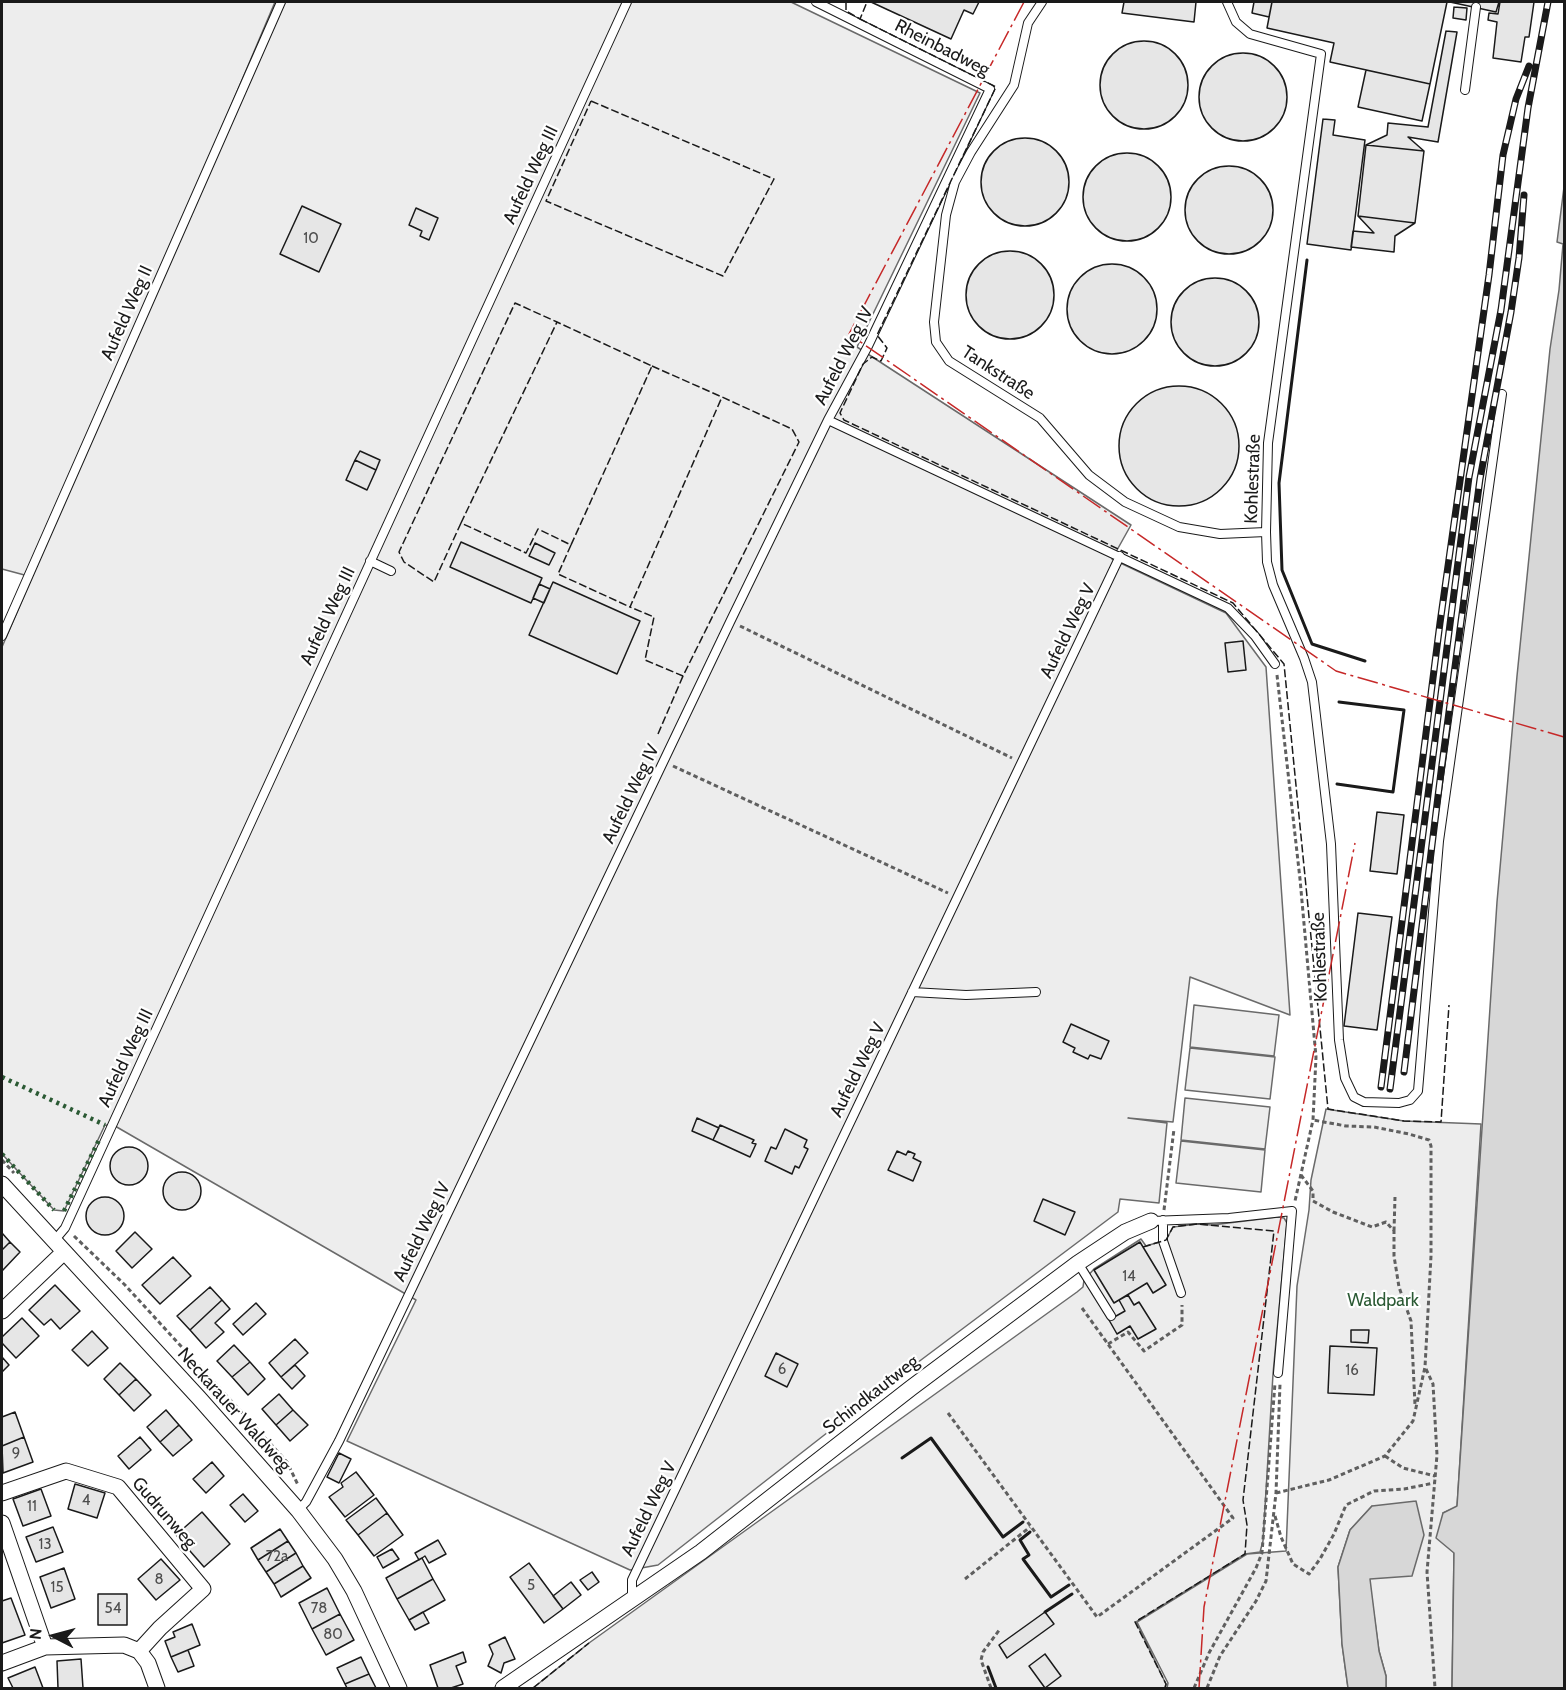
<!DOCTYPE html>
<html>
<head>
<meta charset="utf-8">
<style>
  body { margin:0 }
  #map { position:relative; width:1566px; height:1690px; overflow:hidden; background:#fff; font-family:Cabin,sans-serif }
  canvas { display:block }
  .frame { position:absolute; inset:0; border:3px solid #1a1a1a; pointer-events:none }
  .north { position:absolute; left:24px; top:1606px; width:60px; height:60px; -webkit-text-stroke:4px #fff; paint-order:stroke; rotate:276deg; font-size:16px; font-weight:700; line-height:24px; text-align:center; color:#1a1a1a }
  .north::after { content:''; display:block; margin:auto; width:21px; height:27px; background:#1a1a1a; clip-path:polygon(50% 0,100% 100%,50% 72%,0 100%) }
</style>
</head>
<body>
<div id="map">
<canvas width="1566" height="1690"></canvas>
<div class="frame"></div>
<div class="north">N</div>
</div>
<script>
const ctx = document.querySelector('canvas').getContext('2d');
ctx.lineJoin = 'round';
function paint(path, color) {
  ctx.fillStyle = color;
  ctx.fill(path, 'evenodd');
}
function shape(rows) {
  const path = new Path2D();
  for (const r of rows) {
    if (r.length === 3) {
      path.moveTo(r[0] + r[2], r[1]);
      path.arc(r[0], r[1], r[2], 0, 2 * Math.PI);
      continue;
    }
    path.moveTo(r[0], r[1]);
    for (let i = 2; i < r.length; i += 2) path.lineTo(r[i], r[i + 1]);
  }
  return path;
}
function stroke(path, color, width, dash) {
  ctx.strokeStyle = color;
  ctx.lineWidth = width;
  ctx.lineCap = dash ? 'butt' : 'round';
  ctx.setLineDash(dash || []);
  ctx.stroke(path);
}
function drawText(font, color, halo, rows, align = 'center') {
  ctx.font = font + ' Cabin,sans-serif';
  ctx.lineWidth = 4.5;
  ctx.setLineDash([]);
  ctx.textBaseline = 'middle';
  ctx.strokeStyle = halo;
  ctx.fillStyle = color;
  for (const [text, x, y, turn = 0] of rows) {
    ctx.save();
    ctx.translate(x, y);
    ctx.rotate((+turn || 0) * Math.PI / 180);
    ctx.textAlign = isNaN(turn) ? turn : align;
    if (halo) ctx.strokeText(text, 0, 0);
    ctx.fillText(text, 0, 0);
    ctx.restore();
  }
}
const built = shape([
  [2,2,275,2,55,522,285,2,791,2,980,93,857,347,1131,525,1112,559,1226,613,1266,667,1290,1015,1190,977,1173,1122,1128,1118,1167,1123,1159,1203,1120,1199,1118,1212,901,1375,658,1565,630,1570,347,1441,416,1300,115,1126,105,1125,64,1211,54,1210,2,1154,2,647,32,577,2,569,2,2],
  [1194,1005,1279,1015,1274,1056,1190,1047,1194,1005],
  [1190,1048,1275,1057,1270,1099,1185,1090,1190,1048],
  [1185,1098,1270,1107,1265,1149,1181,1140,1185,1098],
  [1326,1109,1404,1121,1481,1124,1457,1507,1443,1513,1454,1553,1452,1688,1386,1688,1386,1676,1379,1651,1369,1579,1372,1506,1350,1530,1338,1567,1342,1644,1348,1688,1167,1688,1168,1683,1137,1622,1247,1554,1286,1551,1297,1286,1309,1210,1311,1180,1326,1109],
  [1181,1141,1265,1150,1261,1192,1176,1183,1181,1141],
  [1278,1217,1284,1218,1287,1223,1273,1374,1263,1541,1260,1552,1245,1554,1136,1622,1166,1684,1165,1688,533,1688,589,1643,1077,1292,1083,1287,1084,1280,1094,1269,1141,1239,1146,1246,1166,1240,1173,1227,1197,1224,1212,1225,1278,1217]
]);
paint(built, '#ededed');
stroke(built, '#6a6a6a', 1.5);
const water = shape([
  [1564,187,1564,1688,1452,1688,1454,1553,1436,1538,1443,1513,1457,1506,1497,902,1517,676,1550,349,1559,290,1563,244,1557,242,1564,187],
  [1416,1501,1424,1535,1412,1576,1370,1579,1379,1651,1386,1676,1386,1688,1348,1688,1342,1644,1338,1567,1350,1530,1372,1506,1416,1501]
]);
paint(water, '#d7d7d7');
stroke(water, '#6a6a6a', 1.5);
const building = shape([
  [871,2,979,2,973,14,964,10,951,39,871,2],
  [1124,2,1196,2,1194,22,1122,13,1124,2],
  [1254,2,1272,2,1269,17,1252,13,1254,2],
  [1272,2,1447,2,1430,84,1330,62,1334,43,1267,28,1272,2],
  [1450,2,1499,2,1496,12,1450,2],
  [1500,2,1534,2,1529,37,1525,37,1521,62,1493,58,1497,22,1488,20,1489,13,1498,14,1500,2],
  [1454,7,1467,8,1466,20,1453,18,1454,7],
  [1446,31,1457,32,1438,142,1408,137,1424,151,1366,145,1387,135,1388,123,1428,127,1446,31],
  [1144,85,44],
  [1243,97,44],
  [1366,70,1430,84,1422,121,1358,107,1366,70],
  [1323,119,1335,120,1333,135,1365,140,1351,250,1307,244,1323,119],
  [1025,182,44],
  [1366,145,1424,151,1415,223,1358,216,1366,145],
  [1127,197,44],
  [1229,210,44],
  [302,206,341,224,319,272,280,254,302,206],
  [416,208,438,218,429,240,420,236,422,231,409,225,416,208],
  [1358,216,1415,223,1395,236,1394,252,1351,247,1353,231,1374,233,1358,216],
  [1010,295,44],
  [1112,309,45],
  [1215,322,44],
  [1179,446,60],
  [360,451,380,460,376,470,355,460,360,451],
  [355,460,376,470,367,490,346,480,355,460],
  [461,542,542,578,531,603,450,567,461,542],
  [535,543,555,553,549,565,529,556,535,543],
  [553,582,640,621,617,674,529,635,553,582],
  [539,584,550,589,544,603,533,598,539,584],
  [1243,641,1246,670,1228,672,1225,643,1243,641],
  [1377,812,1404,815,1397,874,1370,871,1377,812],
  [1358,913,1392,917,1377,1030,1344,1026,1358,913],
  [1071,1024,1109,1041,1101,1059,1090,1055,1088,1059,1073,1052,1075,1048,1063,1042,1071,1024],
  [697,1118,719,1128,713,1140,692,1131,697,1118],
  [720,1125,754,1140,752,1143,756,1144,750,1157,713,1140,720,1125],
  [785,1129,807,1140,804,1147,808,1149,799,1168,795,1166,792,1174,765,1161,771,1147,776,1149,785,1129],
  [129,1166,19],
  [897,1151,906,1155,908,1151,915,1154,913,1158,921,1162,913,1181,888,1170,897,1151],
  [182,1191,19],
  [105,1216,19],
  [1043,1199,1075,1212,1065,1235,1034,1221,1043,1199],
  [135,1232,152,1249,132,1268,116,1251,135,1232],
  [2,1233,10,1242,2,1250,2,1233],
  [10,1242,20,1252,2,1271,2,1250,10,1242],
  [1140,1242,1166,1285,1153,1293,1147,1283,1114,1303,1094,1270,1140,1242],
  [173,1257,191,1276,160,1304,142,1285,173,1257],
  [55,1285,80,1311,60,1329,51,1319,44,1325,29,1310,55,1285],
  [210,1287,222,1300,190,1330,177,1316,210,1287],
  [1128,1295,1134,1305,1139,1302,1156,1329,1138,1339,1130,1326,1117,1334,1109,1320,1125,1311,1119,1300,1128,1295],
  [222,1300,230,1309,215,1323,224,1332,206,1348,190,1330,222,1300],
  [256,1303,266,1314,243,1335,233,1324,256,1303],
  [22,1318,39,1336,16,1358,2,1343,2,1337,22,1318],
  [1351,1330,1369,1330,1368,1343,1351,1342,1351,1330],
  [92,1331,108,1348,88,1366,72,1350,92,1331],
  [295,1339,308,1353,281,1377,269,1363,295,1339],
  [234,1345,250,1362,232,1377,217,1361,234,1345],
  [1330,1346,1377,1348,1374,1395,1328,1393,1330,1346],
  [776,1353,798,1364,787,1387,765,1376,776,1353],
  [2,1357,9,1365,2,1372,2,1357],
  [250,1362,265,1379,248,1395,232,1377,250,1362],
  [120,1363,136,1379,119,1395,104,1379,120,1363],
  [295,1365,305,1376,292,1389,281,1377,295,1365],
  [136,1379,151,1395,134,1411,119,1395,136,1379],
  [279,1394,293,1410,276,1425,262,1409,279,1394],
  [166,1410,179,1425,160,1442,147,1427,166,1410],
  [293,1410,308,1425,290,1441,276,1425,293,1410],
  [15,1412,24,1437,2,1446,2,1417,15,1412],
  [179,1425,192,1440,173,1456,160,1442,179,1425],
  [24,1437,33,1462,3,1473,2,1446,24,1437],
  [140,1437,151,1450,129,1469,118,1456,140,1437],
  [339,1453,351,1459,339,1483,327,1477,339,1453],
  [212,1462,224,1476,206,1493,193,1479,212,1462],
  [356,1472,374,1495,345,1517,329,1497,343,1487,341,1483,356,1472],
  [75,1484,105,1493,97,1518,68,1509,75,1484],
  [41,1489,51,1516,23,1526,13,1499,41,1489],
  [243,1494,258,1511,245,1522,230,1505,243,1494],
  [376,1498,387,1513,358,1535,346,1520,376,1498],
  [202,1512,230,1544,204,1567,176,1535,202,1512],
  [387,1513,403,1535,374,1556,358,1535,387,1513],
  [53,1527,63,1552,36,1562,26,1537,53,1527],
  [280,1529,288,1541,258,1560,251,1548,280,1529],
  [438,1540,446,1554,429,1563,425,1556,419,1560,415,1553,438,1540],
  [288,1541,296,1553,266,1572,258,1560,288,1541],
  [392,1549,399,1559,383,1568,377,1557,392,1549],
  [296,1553,303,1566,274,1584,266,1572,296,1553],
  [422,1558,433,1579,397,1599,386,1578,422,1558],
  [161,1559,180,1580,156,1600,138,1579,161,1559],
  [529,1563,563,1609,544,1623,510,1577,529,1563],
  [303,1566,311,1578,281,1597,274,1584,303,1566],
  [64,1568,75,1599,51,1608,40,1577,64,1568],
  [592,1572,599,1582,588,1590,580,1580,592,1572],
  [433,1579,445,1600,409,1620,397,1599,433,1579],
  [571,1582,581,1595,563,1609,553,1596,571,1582],
  [327,1588,340,1614,312,1629,299,1603,327,1588],
  [98,1594,127,1594,127,1625,98,1625,98,1594],
  [11,1598,25,1635,2,1643,2,1601,11,1598],
  [423,1612,429,1623,415,1630,409,1620,423,1612],
  [1045,1612,1054,1624,1007,1658,999,1645,1045,1612],
  [340,1614,354,1640,326,1655,312,1629,340,1614],
  [192,1624,200,1645,171,1657,165,1641,175,1637,173,1632,192,1624],
  [505,1637,515,1659,504,1663,501,1673,488,1666,493,1654,489,1645,505,1637],
  [188,1650,194,1666,178,1672,171,1657,188,1650],
  [463,1652,466,1662,456,1666,463,1684,451,1688,438,1688,430,1665,463,1652],
  [1045,1654,1061,1676,1045,1688,1029,1666,1045,1654],
  [361,1657,369,1674,345,1684,337,1668,361,1657],
  [81,1659,83,1688,58,1688,57,1661,81,1659],
  [35,1667,43,1688,13,1688,8,1678,35,1667],
  [369,1674,376,1688,347,1688,345,1684,369,1674]
]);
paint(building, '#e6e6e6');
stroke(building, '#1a1a1a', 1.5);
const lane = shape([
  [1042,2,1028,23,1014,85,971,152,955,182,946,215,934,322,936,342,949,361,1040,418,1089,475,1125,502,1179,527,1220,534,1266,532],
  [1227,2,1236,22,1250,34,1321,54,1268,443,1266,532,1267,562,1273,585,1304,658,1312,682,1331,844,1339,1040,1345,1078,1354,1097,1364,1102,1399,1103,1410,1100,1418,1091,1439,841,1502,394],
  [1465,90,1476,7],
  [828,420,1228,608,1255,636,1275,664],
  [370,561,391,571],
  [2,636,281,2],
  [912,992,966,995,1036,992],
  [1163,1220,1163,1241,1181,1293],
  [1151,1221,1229,1218,1292,1211,1278,1373],
  [54,1241,65,1228,627,2],
  [1078,1263,1111,1316],
  [298,1510,306,1502,339,1441,730,622,828,420,868,346,990,89,816,2],
  [632,1599,632,1580,1120,556]
]);
const street = shape([
  [2,1184,199,1398,298,1510,335,1559,354,1591,399,1688],
  [2,1311,64,1252],
  [2,1493,66,1471,118,1487,203,1589,160,1628,139,1651],
  [2,1523,45,1647],
  [2,1663,45,1647,124,1645,139,1651,148,1663,157,1688],
  [503,1688,701,1552,911,1388,1078,1263,1125,1232,1151,1221]
]);
stroke(lane, '#1a1a1a', 10);
stroke(street, '#1a1a1a', 17);
stroke(shape([
  [740,626,1012,758],
  [1277,675,1300,879,1316,1057,1313,1120,1295,1201],
  [673,766,948,893],
  [2,1160,14,1173],
  [1301,1175,1313,1191,1313,1201,1333,1212,1372,1227,1386,1222,1394,1231,1394,1256,1399,1287,1411,1321,1415,1405],
  [1164,1210,1174,1129],
  [1394,1231,1395,1197],
  [74,1236,125,1285,287,1462,298,1485],
  [1108,1344,1128,1332,1144,1351,1182,1325,1182,1305],
  [1426,1369,1433,1384,1437,1455,1427,1572,1435,1688],
  [948,1413,1097,1617,1233,1518,1082,1308],
  [1385,1456,1403,1468,1435,1476],
  [1276,1493,1329,1480,1385,1456,1413,1421,1425,1367,1431,1256,1431,1146,1429,1140,1409,1134,1374,1127,1346,1126,1313,1120],
  [1275,1516,1281,1537,1293,1564,1309,1574,1320,1559,1334,1534,1346,1505,1374,1491,1404,1489,1434,1483],
  [965,1579,1030,1527],
  [991,1688,981,1660,983,1652,1000,1629],
  [1194,1688,1209,1653,1256,1568,1262,1553,1275,1383],
  [1207,1688,1220,1656,1256,1601,1266,1581,1276,1493,1280,1384]
]), '#5f5f5f', 3, [4.5, 3]);
stroke(lane, '#fff', 8);
stroke(street, '#fff', 15);
const rail = shape([
  [1404,1072,1441,772,1480,479,1511,312,1519,258,1524,195],
  [1381,1087,1440,623,1489,275,1503,155,1516,99,1529,66],
  [1390,1089,1469,477,1501,310,1528,108,1548,2]
]);
stroke(rail, '#1a1a1a', 7);
stroke(rail, '#fff', 4.5, [14]);
stroke(shape([
  [2,1077,105,1125],
  [2,1154,54,1210],
  [64,1211,99,1140]
]), '#2b5a34', 4.5, [3, 4.5]);
stroke(shape([
  [846,2,846,11,860,19,867,2],
  [860,19,996,87,877,335,887,348,881,361,872,357,863,364,840,413,844,420,1233,603,1284,664,1328,1109,1404,1121,1441,1122,1449,1005],
  [591,101,774,179,723,276,546,201,591,101],
  [652,366,722,397,792,429,799,442,683,676,645,660,654,617,630,607,722,397],
  [461,523,434,582,404,562,399,552,515,303,557,322,652,366,571,545,538,529,526,553,461,523,557,322],
  [571,545,558,574,630,607],
  [658,734,683,676],
  [1143,1247,1166,1240,1173,1227,1197,1224,1274,1231,1243,1500,1247,1525,1245,1554,1135,1622,1166,1684,1165,1688],
  [533,1688,589,1643]
]), '#1a1a1a', 1.5, [8, 3]);
stroke(shape([
  [1307,260,1279,483,1282,570,1312,644,1365,661],
  [1337,784,1393,792,1404,710,1339,702],
  [902,1458,931,1438,1003,1537,1023,1522],
  [1030,1532,1020,1540,1029,1555,1023,1559,1051,1597,1069,1585],
  [1045,1612,1072,1594],
  [988,1667,996,1688]
]), '#1a1a1a', 3);
stroke(shape([
  [1024,2,849,334,1336,671,1564,737],
  [1199,1688,1204,1607,1355,843]
]), '#c62828', 1.5, [21, 4.5, 3, 4.5]);
drawText('15px', '#4d4d4d', null, [
  ["10",311,239],
  ["14",1129,1277],
  ["6",782,1370],
  ["16",1352,1371],
  ["9",16,1454],
  ["4",86,1501],
  ["11",32,1507],
  ["13",45,1545],
  ["72a",277,1557],
  ["8",159,1580],
  ["5",531,1586],
  ["15",57,1588],
  ["54",113,1609],
  ["78",319,1609],
  ["80",333,1635]
]);
drawText('18px', '#1a1a1a', '#fff', [
  ["Rheinbadweg",942,48,27],
  ["Aufeld Weg III",531,175,-65],
  ["Aufeld Weg II",127,313,-66],
  ["Aufeld Weg IV",844,356,-63],
  ["Tankstraße",998,373,33],
  ["Kohlestraße",1253,479,-88],
  ["Aufeld Weg III",328,616,-65],
  ["Aufeld Weg V",1068,631,-64],
  ["Aufeld Weg IV",631,794,-64],
  ["Kohlestraße",1320,957,-92],
  ["Aufeld Weg III",126,1058,-65],
  ["Aufeld Weg V",858,1070,-64],
  ["Aufeld Weg IV",422,1232,-64],
  ["Schindkautweg",871,1395,-38],
  ["Neckarauer Waldweg",234,1410,48],
  ["Aufeld Weg V",649,1509,-64],
  ["Gudrunweg",164,1513,49]
]);
drawText('18px', '#2b5a34', '#fff', [
  ["Waldpark",1383,1301]
]);
</script>
</body>
</html>
